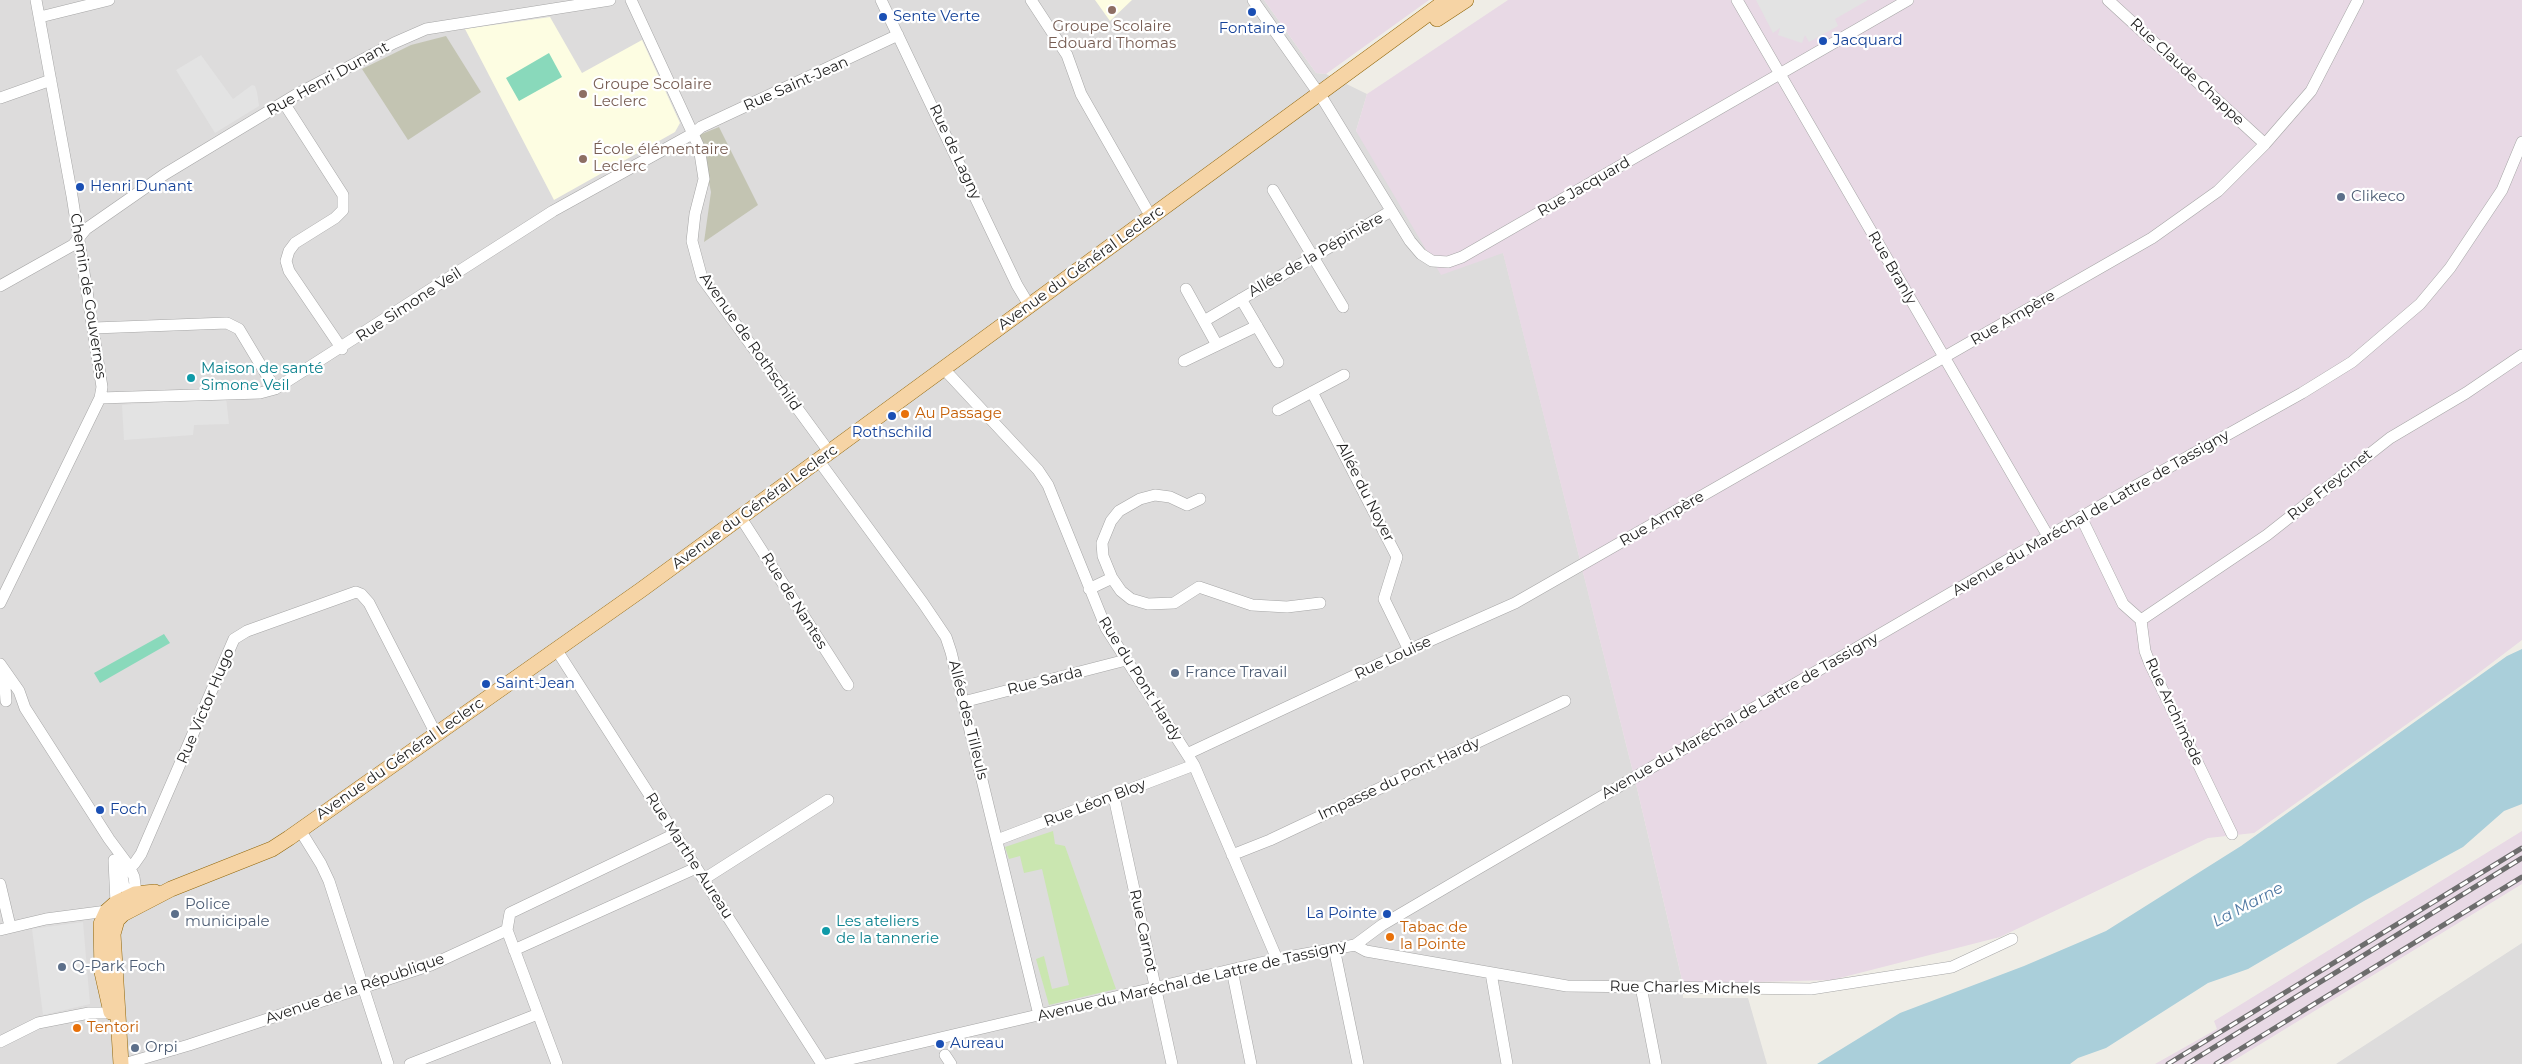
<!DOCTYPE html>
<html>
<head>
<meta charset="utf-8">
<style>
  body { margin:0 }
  canvas { display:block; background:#efede6 }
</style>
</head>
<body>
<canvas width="2522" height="1064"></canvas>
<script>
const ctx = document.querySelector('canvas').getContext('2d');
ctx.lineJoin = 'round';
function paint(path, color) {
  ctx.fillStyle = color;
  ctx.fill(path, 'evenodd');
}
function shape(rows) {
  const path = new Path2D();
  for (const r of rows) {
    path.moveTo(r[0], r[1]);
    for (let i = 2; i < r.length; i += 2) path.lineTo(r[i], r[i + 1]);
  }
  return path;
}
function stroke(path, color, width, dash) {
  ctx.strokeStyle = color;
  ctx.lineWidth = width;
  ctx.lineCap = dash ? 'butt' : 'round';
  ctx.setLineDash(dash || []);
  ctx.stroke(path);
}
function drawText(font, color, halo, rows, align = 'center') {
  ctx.font = font + ' Montserrat,sans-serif';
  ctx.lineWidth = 4.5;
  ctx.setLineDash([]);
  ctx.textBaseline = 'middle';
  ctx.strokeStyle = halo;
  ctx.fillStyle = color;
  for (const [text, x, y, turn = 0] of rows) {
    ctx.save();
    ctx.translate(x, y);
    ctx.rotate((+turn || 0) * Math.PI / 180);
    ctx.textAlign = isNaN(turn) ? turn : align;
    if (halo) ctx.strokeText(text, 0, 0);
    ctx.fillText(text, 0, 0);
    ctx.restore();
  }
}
paint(shape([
  [0,0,1264,0,1316,73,1326,74,1367,94,1356,131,1503,252,1636,784,1683,984,1683,998,1748,998,1767,1064,0,1064],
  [2522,943,2522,1064,2336,1064,2339,1062]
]), '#dddcdc');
paint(shape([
  [1264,0,1429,0,1326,74,1316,73],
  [1508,0,2522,0,2522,640,2476,675,2254,833,2208,838,2000,937,1832,980,1683,984,1636,784,1503,253,1441,275,1356,131,1367,94],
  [2522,831,2522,884,2228,1064,2155,1064,2217,1029,2214,1021]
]), '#e8d9e5');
paint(shape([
  [1095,0,1132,0,1110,21],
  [550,17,582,73,642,40,680,123,675,132,554,200,465,29]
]), '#fdfde2');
paint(shape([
  [446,36,481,92,408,140,362,69,411,45],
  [719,127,758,205,704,242,711,192,699,135]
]), '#c3c4b2');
paint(shape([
  [1053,831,1055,844,1065,846,1116,989,1049,1005,1036,959,1044,956,1052,989,1069,985,1042,869,1024,873,1020,856,1009,859,1005,847]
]), '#cae6b0');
paint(shape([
  [549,53,562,77,519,101,506,78],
  [164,634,170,643,100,683,94,673]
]), '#89d9bb');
paint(shape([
  [1756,0,1868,0,1835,19,1838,26,1809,42,1805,35,1802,43,1778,35,1780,28,1773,33],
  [201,55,233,99,252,85,255,86,257,92,259,106,215,133,176,70],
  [226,397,229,424,194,425,193,435,124,440,122,405],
  [83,922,90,1004,43,1015,32,929]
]), '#e3e3e3');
paint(shape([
  [2522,649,2522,804,2504,811,2463,847,2364,901,2248,969,2208,983,2106,1048,2078,1058,2070,1064,1817,1064,1900,1013,2024,966,2106,931,2241,846,2507,656]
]), '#aacfda');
const minor = shape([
  [631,0,699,147,704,179,695,214,692,241,702,278,830,453],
  [881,0,1017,285,1029,305],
  [1031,0,1067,55,1081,94,1151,217],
  [1253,0,1324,101,1410,241,1421,254,1432,261,1448,262,1462,257,1908,0],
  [1737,0,2048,536],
  [2108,0,2265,144],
  [40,17,109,0],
  [0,98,51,80],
  [284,103,343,195,343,210,335,218,295,243,289,251,286,261,289,271,342,349],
  [1273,190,1343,307],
  [0,286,73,245,86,229,165,174,299,93,394,43,426,29,610,0],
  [1186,289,1217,345],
  [1241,299,1278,362],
  [1204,321,1391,211],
  [94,328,227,323,239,329,275,389],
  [1184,361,1257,326],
  [943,368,1038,470,1048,485,1106,628,1194,765,1277,959],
  [1312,392,1397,557,1384,599,1409,650],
  [100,398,260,393,275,389,553,211,694,133,701,127,898,35],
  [1278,410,1344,375],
  [819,461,923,603,946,637,951,652,1039,1015],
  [2081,517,2123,604,2141,620,2145,651,2150,664,2232,834],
  [741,518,848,685],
  [1112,578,1103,556,1102,543,1111,521,1119,511,1140,499,1155,495,1170,497,1187,505,1200,499],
  [1089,589,1112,578,1121,591,1131,599,1148,604,1174,603,1199,587,1252,605,1287,607,1320,603],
  [0,603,100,398,102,387,72,196,36,0],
  [2141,620,2267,535,2390,438,2466,393,2522,355],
  [556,649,822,1064],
  [0,664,19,691,25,708,109,839,129,866,134,877,137,900],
  [4,671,6,701],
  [963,702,1126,660],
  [1187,754,1409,650,1515,603,2152,238,2218,191,2265,144,2311,91,2358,0],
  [1114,797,1172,1064],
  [300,830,321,864,329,881,388,1064],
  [997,840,1194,765],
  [1232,855,1270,840,1565,701],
  [114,860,116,903],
  [116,860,120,865,124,887,135,894],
  [120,865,134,864,141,854,234,639,247,631,356,592,361,594,369,603,436,734],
  [704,879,828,800],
  [0,884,10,926],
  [0,930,46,919,107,911],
  [1355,945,1366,951,1567,986,1811,989,1952,967,2012,939],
  [1334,948,1358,1064],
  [514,950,696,868],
  [1232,970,1251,1064],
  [1491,973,1507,1064],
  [1641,987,1656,1064],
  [0,1042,38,1023,89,1013,111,1013],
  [945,1055,951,1064],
  [124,1064,189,1045,431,965,507,930],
  [410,1064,538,1014],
  [557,1064,507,930,510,913,675,834],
  [829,1064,1277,959,1355,945,1382,925,1467,875,2114,498,2302,393,2352,362,2420,304,2450,268,2502,190,2522,142]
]);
const major = shape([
  [1437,19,1466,0],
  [111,1012,102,972,101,924,107,911,116,903,135,894,155,892],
  [121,1064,113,934,117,920,123,914,171,889,272,849,289,838,641,590,1447,0]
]);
stroke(minor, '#a6a6a6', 12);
stroke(major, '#916609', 16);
stroke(minor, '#fff', 11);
stroke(major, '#f6d4a5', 15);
const rail = shape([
  [2168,1064,2522,848],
  [2187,1064,2522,858],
  [2216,1064,2522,877]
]);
stroke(rail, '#6d6d6d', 5);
stroke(rail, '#fff', 3, [9]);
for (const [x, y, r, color] of [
  [1112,10,5,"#8d6e63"],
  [1252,12,5,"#1a4fb4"],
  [883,17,5,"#1a4fb4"],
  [1823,41,5,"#1a4fb4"],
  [583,94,5,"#8d6e63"],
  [583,159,5,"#8d6e63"],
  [80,187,5,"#1a4fb4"],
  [2341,197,5,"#5c6f8a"],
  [191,378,5,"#0f9aa8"],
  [905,414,5,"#e8710a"],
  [892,416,5,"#1a4fb4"],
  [1175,673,5,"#5c6f8a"],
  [486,684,5,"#1a4fb4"],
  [100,810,5,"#1a4fb4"],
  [175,914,5,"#5c6f8a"],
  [1387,914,5,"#1a4fb4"],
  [826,931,5,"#0f9aa8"],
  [1390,937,5,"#e8710a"],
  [62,967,5,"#5c6f8a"],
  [77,1028,5,"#e8710a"],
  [940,1044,5,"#1a4fb4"],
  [135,1048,5,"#5c6f8a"]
]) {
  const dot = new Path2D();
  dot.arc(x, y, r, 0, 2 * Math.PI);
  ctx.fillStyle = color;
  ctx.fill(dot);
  stroke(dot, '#fff', 2);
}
drawText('15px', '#164399', '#fff', [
  ["Sente Verte",893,17],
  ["Fontaine",1252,29,"center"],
  ["Jacquard",1833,41],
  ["Henri Dunant",90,187],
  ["Rothschild",892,433,"center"],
  ["Saint-Jean",496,684],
  ["Foch",110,810],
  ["La Pointe",1377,914,"right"],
  ["Aureau",950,1044]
], 'left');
drawText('15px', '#785e54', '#fff', [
  ["Groupe Scolaire",1112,27,"center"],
  ["Edouard Thomas",1112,44,"center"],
  ["Groupe Scolaire",593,85],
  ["Leclerc",593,102],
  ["École élémentaire",593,150],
  ["Leclerc",593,167]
], 'left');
drawText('15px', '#1f1f1f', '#fff', [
  ["Rue Claude Chappe",2187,72,43],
  ["Rue Henri Dunant",328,79,-29],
  ["Rue Saint-Jean",796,84,-24],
  ["Rue de Lagny",955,152,65],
  ["Rue Jacquard",1584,187,-30],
  ["Allée de la Pépinière",1316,255,-30],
  ["Avenue du Général Leclerc",1081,268,-36],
  ["Rue Branly",1892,268,60],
  ["Chemin de Gouvernes",88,296,81],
  ["Rue Simone Veil",409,305,-33],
  ["Rue Ampère",2013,318,-30],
  ["Avenue de Rothschild",750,342,55],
  ["Rue Freycinet",2330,485,-39],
  ["Allée du Noyer",1365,492,63],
  ["Avenue du Général Leclerc",755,507,-36],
  ["Avenue du Maréchal de Lattre de Tassigny",2091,513,-30],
  ["Rue Ampère",1662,519,-30],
  ["Rue de Nantes",794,601,58],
  ["Rue Louise",1393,658,-25],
  ["Rue du Pont Hardy",1140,679,58],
  ["Rue Sarda",1045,681,-14],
  ["Rue Victor Hugo",206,706,-67],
  ["Rue Archimède",2174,712,65],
  ["Avenue du Maréchal de Lattre de Tassigny",1740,716,-30],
  ["Allée des Tilleuls",968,720,76],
  ["Avenue du Général Leclerc",400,759,-35],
  ["Impasse du Pont Hardy",1399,779,-25],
  ["Rue Léon Bloy",1095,803,-21],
  ["Rue Marthe Aureau",689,856,57],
  ["Rue Carnot",1143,931,78],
  ["Avenue du Maréchal de Lattre de Tassigny",1192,981,-13],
  ["Rue Charles Michels",1685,988,1],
  ["Avenue de la République",355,989,-19]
]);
drawText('15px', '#4e5e75', '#fff', [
  ["Clikeco",2351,197],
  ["France Travail",1185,673],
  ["Police",185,905],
  ["municipale",185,922],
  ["Q-Park Foch",72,967],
  ["Orpi",145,1048]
], 'left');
drawText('15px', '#0d838f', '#fff', [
  ["Maison de santé",201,369],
  ["Simone Veil",201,386],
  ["Les ateliers",836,922],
  ["de la tannerie",836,939]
], 'left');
drawText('15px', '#c56008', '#fff', [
  ["Au Passage",915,414],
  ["Tabac de",1400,928],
  ["la Pointe",1400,945],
  ["Tentori",87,1028]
], 'left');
drawText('italic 16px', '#4e77a2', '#fff', [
  ["La Marne",2248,905,-28]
]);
</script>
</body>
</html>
